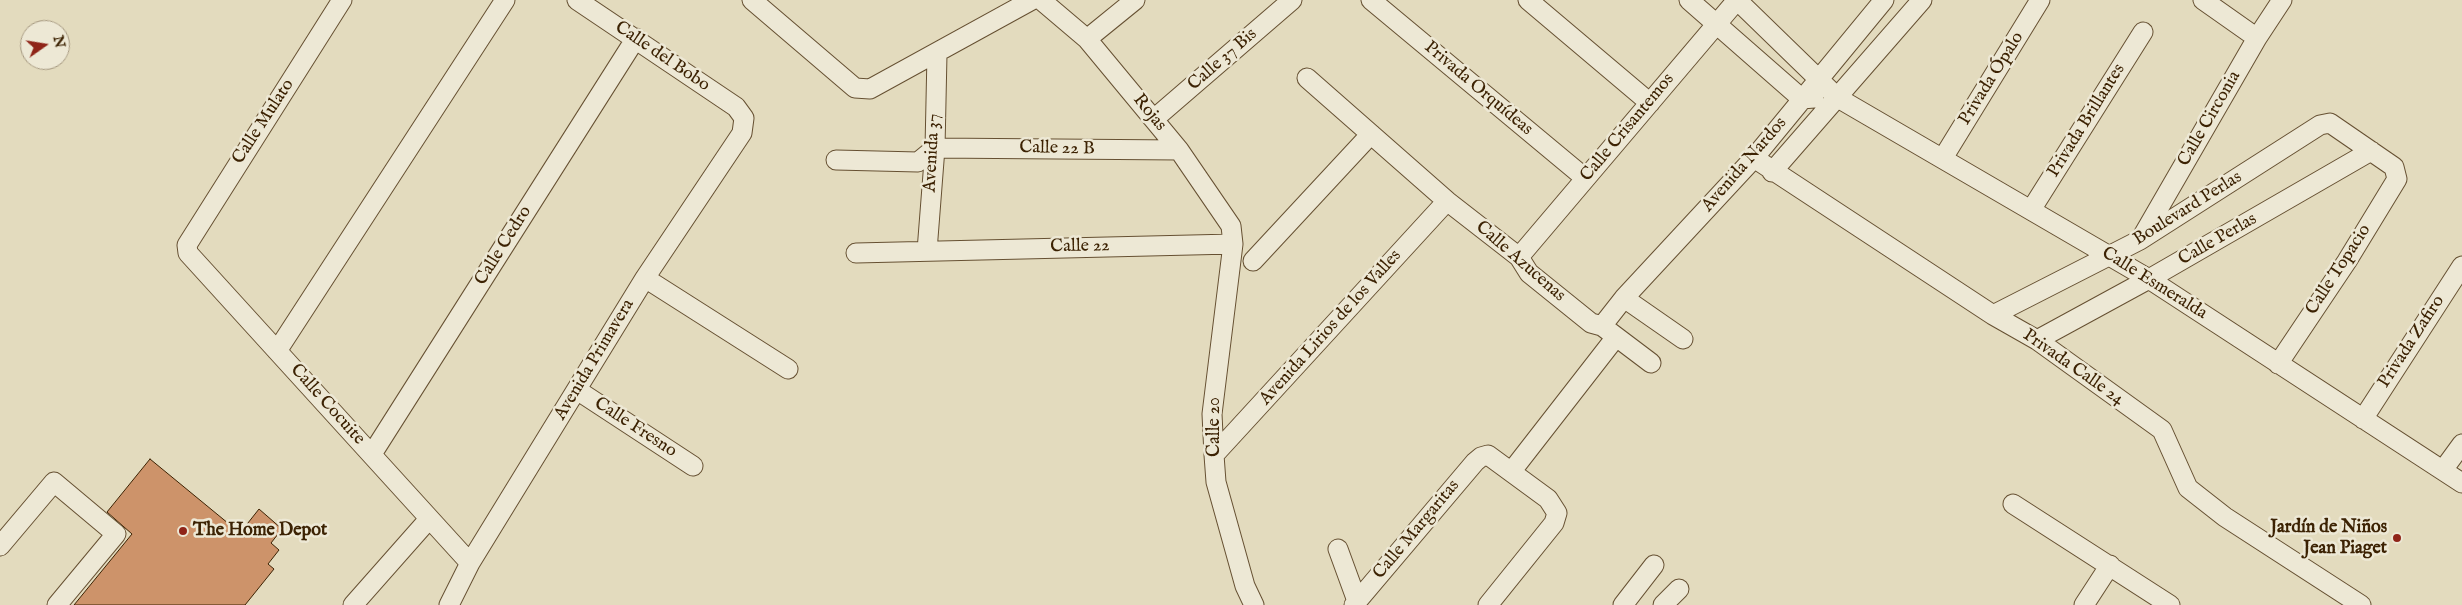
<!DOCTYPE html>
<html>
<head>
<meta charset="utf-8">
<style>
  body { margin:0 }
  #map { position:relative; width:2462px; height:605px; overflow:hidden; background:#e3dbbe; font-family:"IM FELL English",serif }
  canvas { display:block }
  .north { position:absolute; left:20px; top:20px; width:50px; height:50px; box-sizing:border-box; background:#ede8d5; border:1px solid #a69981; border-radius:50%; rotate:77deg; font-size:14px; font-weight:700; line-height:20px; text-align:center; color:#3c2203 }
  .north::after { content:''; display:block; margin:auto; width:18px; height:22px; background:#8f2418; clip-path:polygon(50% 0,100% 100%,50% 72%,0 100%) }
</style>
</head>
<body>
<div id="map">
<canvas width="2462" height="605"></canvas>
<div class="north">N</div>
</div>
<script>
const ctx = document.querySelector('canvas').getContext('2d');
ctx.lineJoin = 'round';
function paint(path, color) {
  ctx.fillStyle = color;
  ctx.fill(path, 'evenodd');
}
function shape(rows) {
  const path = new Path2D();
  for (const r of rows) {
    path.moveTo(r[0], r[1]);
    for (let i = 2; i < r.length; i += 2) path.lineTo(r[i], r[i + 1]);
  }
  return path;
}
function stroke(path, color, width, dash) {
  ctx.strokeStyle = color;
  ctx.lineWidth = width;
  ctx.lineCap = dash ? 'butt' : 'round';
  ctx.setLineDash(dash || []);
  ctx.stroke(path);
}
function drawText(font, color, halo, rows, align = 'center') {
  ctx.font = font + ' "IM FELL English",serif';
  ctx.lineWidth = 5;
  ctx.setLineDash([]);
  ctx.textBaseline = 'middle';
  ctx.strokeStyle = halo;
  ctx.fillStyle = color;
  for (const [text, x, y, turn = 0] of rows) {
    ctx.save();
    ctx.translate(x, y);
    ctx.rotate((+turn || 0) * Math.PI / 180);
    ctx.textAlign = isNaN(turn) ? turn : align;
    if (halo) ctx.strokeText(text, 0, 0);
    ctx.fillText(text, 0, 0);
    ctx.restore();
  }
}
const building = shape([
  [150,459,240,533,259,509,282,529,271,543,279,550,268,564,274,569,245,605,74,605,132,534,107,512,150,459]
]);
paint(building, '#cd936a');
stroke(building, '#3c2203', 1);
const minor = shape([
  [342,0,187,245,188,253,470,563],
  [752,0,855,88,870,89,1032,0],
  [1041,0,1087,39,1179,150,1231,226,1233,244,1212,414,1214,455,1216,482,1245,586,1254,605],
  [1371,0,1585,178],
  [1528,0,1650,103],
  [1689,0,1802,99,1814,98],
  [1737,0,1838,98,2149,279,2462,483],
  [2203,0,2257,38],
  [1087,39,1135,0],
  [1307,78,1447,201,1519,257,1529,273,1591,323,1602,326,1651,363],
  [1154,119,1292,0],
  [1754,158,1993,315,2037,340,2162,430,2188,488,2225,517,2361,605],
  [1943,158,2040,0],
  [836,160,918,162,935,148,1179,150],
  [1772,172,1922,0],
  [2031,210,2143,32],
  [2142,237,2257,38,2282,0],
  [927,251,935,148,937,54],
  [856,253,1233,244],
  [1519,257,1737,0],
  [1253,261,1371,134],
  [645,278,788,369],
  [1624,298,1683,339],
  [1993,315,2140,240,2320,125,2330,123,2394,167,2397,179,2347,261,2278,364],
  [1602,326,1624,298,1754,158,1884,0],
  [2037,340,2149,279,2371,151],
  [277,351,505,0],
  [577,390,693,466],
  [2363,419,2462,266],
  [372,454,636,38],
  [1214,455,1447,201],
  [2443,470,2462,444],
  [1511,472,1616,337],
  [2013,504,2170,605],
  [0,546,54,482,116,534,57,605],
  [1338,549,1357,601],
  [353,605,429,519],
  [449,605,470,563,645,278,742,133,744,118,736,107,577,0],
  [1354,605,1475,462,1481,457,1488,455,1548,499,1557,513,1554,523,1488,605],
  [1623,605,1654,565],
  [1663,605,1679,589],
  [2084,605,2110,565]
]);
stroke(minor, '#665032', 21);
stroke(minor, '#ede8d5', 19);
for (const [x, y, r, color] of [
  [183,531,5,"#8f2418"],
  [2397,538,5,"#8f2418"]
]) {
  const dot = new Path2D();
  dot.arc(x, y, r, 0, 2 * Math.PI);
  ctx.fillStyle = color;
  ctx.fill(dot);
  stroke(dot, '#ede8d5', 2);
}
drawText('18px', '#3c2203', '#ede8d5', [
  ["Calle del Bobo",662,57,34],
  ["Calle 37 Bis",1223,60,-41],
  ["Privada Ópalo",1992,79,-58],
  ["Privada Orquídeas",1478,89,40],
  ["Rojas",1149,113,51],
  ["Calle Circonia",2210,119,-60],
  ["Privada Brillantes",2087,121,-58],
  ["Calle Mulato",264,122,-57],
  ["Calle Crisantemos",1628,128,-50],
  ["Calle 22 B",1057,149,1],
  ["Avenida 37",933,153,-87],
  ["Avenida Nardos",1745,165,-49],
  ["Boulevard Perlas",2188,209,-32],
  ["Calle Perlas",2218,240,-30],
  ["Calle Cedro",504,246,-58],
  ["Calle 22",1080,247,-1],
  ["Calle Azucenas",1520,262,41],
  ["Calle Topacio",2339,270,-57],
  ["Calle Esmeralda",2154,284,32],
  ["Avenida Lirios de los Valles",1331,328,-48],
  ["Privada Zafiro",2412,342,-57],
  ["Avenida Primavera",595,360,-59],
  ["Privada Calle 24",2073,368,35],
  ["Calle Cocuite",327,405,48],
  ["Calle 20",1215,427,-90],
  ["Calle Fresno",635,428,33],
  ["Calle Margaritas",1417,530,-50]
]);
drawText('bold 18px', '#3c2203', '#ede8d5', [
  ["Jardín de Niños",2387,528],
  ["Jean Piaget",2387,549],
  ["The Home Depot",193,531,"left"]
], 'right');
</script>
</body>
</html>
